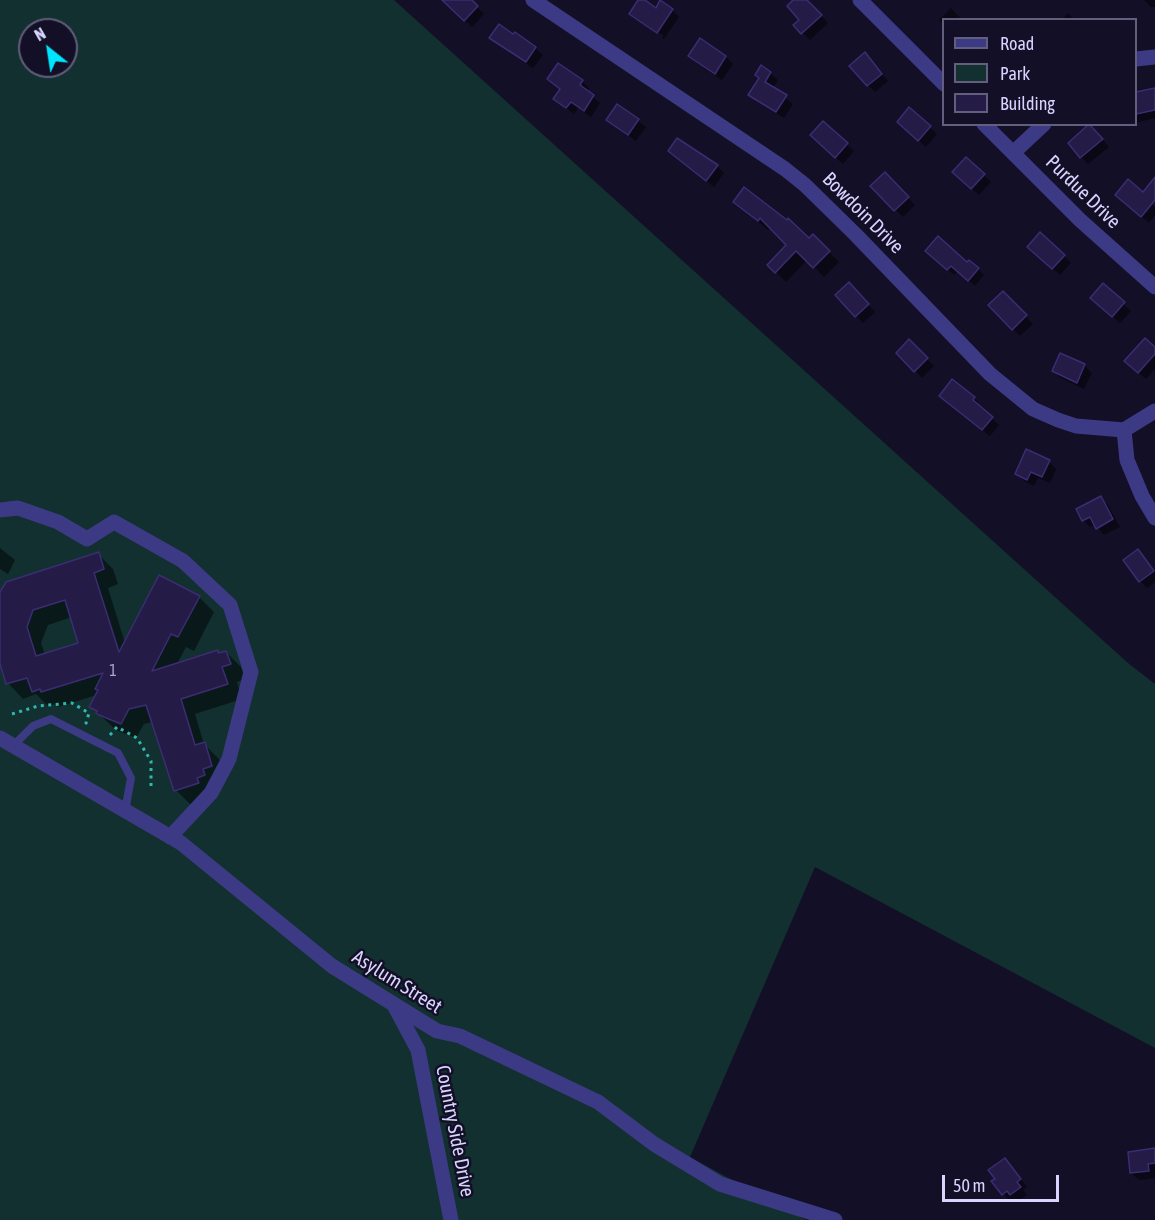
<!DOCTYPE html>
<html>
<head>
<meta charset="utf-8">
<style>
  body { margin:0 }
  #map { position:relative; width:1155px; height:1220px; overflow:hidden; background:#130f26; font-family:"Asap Condensed",sans-serif }
  canvas { display:block }
  .legend { position:absolute; left:942px; top:18px; width:195px; height:108px; box-sizing:border-box; background:#130f26; border:2px solid #625e7d; margin:0; padding:8px 10px; list-style:none; font-size:18px; color:#d9d4ff }
  .legend li { display:flex; align-items:center; gap:12px; height:30px }
  .legend b { width:30px; border:2px solid #625e7d }
  .north { position:absolute; left:18px; top:18px; width:60px; height:60px; box-sizing:border-box; background:#130f26; border:2px solid #625e7d; border-radius:50%; rotate:330deg; font-size:16px; font-weight:700; line-height:24px; text-align:center; color:#d9d4ff }
  .north::after { content:''; display:block; margin:auto; width:21px; height:27px; background:#00e5ff; clip-path:polygon(50% 0,100% 100%,50% 72%,0 100%) }
  .scale { position:absolute; left:942px; top:1175px; width:117px; height:27px; box-sizing:border-box; border:3px solid #d9d4ff; border-top:0; padding-left:8px; font-size:18px; line-height:21px; white-space:nowrap; color:#d9d4ff; -webkit-text-stroke:4px #130f26; paint-order:stroke }
</style>
</head>
<body>
<div id="map">
<canvas width="1155" height="1220"></canvas>
<ul class="legend">
<li><b style="height:8px;background:#3d3a85"></b>Road</li>
<li><b style="height:16px;background:#12302f"></b>Park</li>
<li><b style="height:16px;background:#241b47"></b>Building</li>
</ul>
<div class="north">N</div>
<div class="scale">50 m</div>
</div>
<script>
const ctx = document.querySelector('canvas').getContext('2d');
ctx.lineJoin = 'round';
function paint(path, color) {
  ctx.fillStyle = color;
  ctx.fill(path, 'evenodd');
}
function shape(rows) {
  const path = new Path2D();
  for (const r of rows) {
    path.moveTo(r[0], r[1]);
    for (let i = 2; i < r.length; i += 2) path.lineTo(r[i], r[i + 1]);
  }
  return path;
}
function stroke(path, color, width, dash) {
  ctx.strokeStyle = color;
  ctx.lineWidth = width;
  ctx.lineCap = dash ? 'butt' : 'round';
  ctx.setLineDash(dash || []);
  ctx.stroke(path);
}
function drawText(font, color, halo, rows, align = 'center') {
  ctx.font = font + ' "Asap Condensed",sans-serif';
  ctx.lineWidth = 5;
  ctx.setLineDash([]);
  ctx.textBaseline = 'middle';
  ctx.strokeStyle = halo;
  ctx.fillStyle = color;
  for (const [text, x, y, turn = 0] of rows) {
    ctx.save();
    ctx.translate(x, y);
    ctx.rotate((+turn || 0) * Math.PI / 180);
    ctx.textAlign = isNaN(turn) ? turn : align;
    if (halo) ctx.strokeText(text, 0, 0);
    ctx.fillText(text, 0, 0);
    ctx.restore();
  }
}
paint(shape([
  [0,0,394,0,1128,663,1155,684,1155,1048,815,867,690,1157,806,1220,0,1220],
  [30,30,66,30,66,66,30,66]
]), '#12302f');
paint(shape([
  [470,0,484,14,472,27,445,1],
  [640,0,657,10,672,10,679,17,664,39,662,38,664,36,636,18,636,20,630,14],
  [795,0,806,0,828,23,810,40,795,25,801,20],
  [1144,0,1155,0,1155,7,1151,7],
  [951,8,962,20,944,20,944,25,939,20],
  [1068,13,1075,20,1062,20],
  [491,38,535,48,543,55,533,68,499,45],
  [700,41,726,57,733,64,722,80,697,63,690,56],
  [872,62,888,81,875,92,868,85],
  [558,65,582,81,589,88,587,92,600,103,591,117,578,108,574,114,555,99,561,90,548,79],
  [770,73,778,80,773,88,793,104,784,118,758,102,750,95,761,79],
  [1155,90,1155,118,1136,123,1136,94],
  [618,106,646,127,636,141,608,120],
  [910,109,937,134,926,147,906,129],
  [823,123,854,151,843,164,819,143],
  [1097,133,1109,147,1088,164,1081,157],
  [670,151,717,166,724,173,714,187],
  [885,174,915,205,903,217,872,186],
  [984,175,991,182,979,195,961,179],
  [1128,182,1155,207,1155,215,1149,223,1124,202],
  [735,202,809,241,813,236,839,262,824,277,807,260,786,282,769,265,789,245,771,227,768,230],
  [1036,254,1064,256,1071,263,1060,275],
  [933,257,968,264,978,269,984,275,975,286,958,271,954,275],
  [1103,285,1131,311,1120,323,1099,305],
  [856,292,875,312,863,323,856,316],
  [1003,293,1033,324,1020,336,990,305],
  [909,341,934,366,922,378,898,353],
  [1155,349,1155,369,1146,379,1133,368],
  [1084,365,1092,373,1084,389,1061,378,1053,371],
  [952,381,974,398,981,406,980,408,999,425,990,436,948,403],
  [1049,462,1056,469,1050,483,1038,478,1034,486,1024,481,1016,474],
  [1101,498,1108,505,1120,527,1104,535,1095,525,1090,527,1083,520],
  [0,548,15,560,8,574,0,569],
  [1138,551,1155,571,1155,582,1147,588,1140,581],
  [98,554,113,569,118,584,108,588,125,643,199,597,214,612,194,651,186,647,177,664,217,652,219,654,226,652,241,667,245,679,237,682,242,699,195,714,204,744,219,759,226,781,217,784,191,805,176,790,153,722,144,724,136,738,116,730,91,707,97,695,58,707,55,704,48,706,36,694,23,699,8,683,0,659,0,595],
  [72,617,80,644,45,655,41,643,48,625],
  [1155,1150,1155,1178,1139,1180,1131,1173],
  [1005,1160,1027,1187,1023,1190,1027,1195,1018,1201,1015,1198,1010,1201,994,1182,997,1179]
]), '#0007');
const building = shape([
  [442,0,472,0,478,6,464,21,442,0],
  [638,0,645,0,656,8,660,0,673,9,657,33,629,14,638,0],
  [793,0,807,0,822,15,801,34,793,25,799,20,787,6,793,0],
  [499,24,513,34,515,32,536,47,526,62,489,38,499,24],
  [700,38,726,56,715,74,688,56,700,38],
  [865,52,882,74,867,86,849,66,865,52],
  [558,63,583,80,580,85,594,95,584,111,571,102,566,108,553,99,560,89,547,79,558,63],
  [761,65,771,72,765,82,787,95,776,112,748,95,759,78,755,75,761,65],
  [1155,88,1155,110,1136,114,1136,92,1155,88],
  [617,104,639,119,628,135,606,120,617,104],
  [909,107,931,126,918,141,897,122,909,107],
  [823,121,848,143,835,158,810,135,823,121],
  [1089,124,1103,139,1080,158,1068,143,1089,124],
  [677,138,718,165,706,181,668,151,677,138],
  [966,157,985,174,971,189,952,172,966,157],
  [885,172,909,197,894,211,870,186,885,172],
  [1155,177,1155,200,1141,217,1115,195,1128,179,1143,192,1155,177],
  [744,187,787,220,788,218,809,238,813,234,830,251,813,268,796,251,775,273,767,265,786,245,760,218,758,221,733,202,744,187],
  [1040,232,1065,255,1052,269,1027,247,1040,232],
  [938,236,967,262,969,260,979,268,968,281,951,266,947,270,925,251,938,236],
  [849,282,869,304,855,317,835,295,849,282],
  [1103,283,1125,302,1112,317,1090,298,1103,283],
  [1003,291,1027,315,1012,330,988,305,1003,291],
  [1145,338,1155,347,1155,354,1138,373,1124,361,1145,338],
  [909,339,928,358,914,372,896,353,909,339],
  [1060,353,1085,364,1077,383,1052,371,1060,353],
  [952,379,975,397,973,400,993,417,982,430,939,396,952,379],
  [1026,449,1050,460,1042,477,1031,472,1027,480,1015,474,1026,449],
  [1101,496,1113,519,1096,529,1090,517,1082,521,1076,509,1101,496],
  [1138,549,1154,571,1139,582,1123,560,1138,549],
  [99,552,104,569,94,573,119,652,159,575,200,596,178,637,171,634,152,671,218,650,218,653,226,651,231,664,222,667,228,684,181,699,195,745,205,742,212,766,203,769,205,775,197,778,199,783,174,791,146,705,129,709,121,724,99,715,96,713,97,711,89,707,98,690,95,689,103,673,41,692,40,689,32,692,27,678,6,684,0,664,0,592,6,582,99,552],
  [65,600,78,643,36,656,27,627,33,610,65,600],
  [1155,1148,1155,1163,1148,1164,1149,1171,1130,1173,1128,1152,1155,1148],
  [1005,1158,1021,1179,1017,1182,1021,1187,1010,1195,1007,1191,1002,1195,991,1181,995,1179,988,1170,1005,1158]
]);
paint(building, '#241b47');
stroke(building, '#3b2d73', 1.5);
stroke(shape([
  [12,714,38,706,72,703,89,713,86,723,88,724],
  [110,735,117,727,137,738,151,761,151,788]
]), '#2fb8b0', 3, [3, 4.5]);
stroke(shape([
  [13,746,33,726,51,719,118,753,131,778,125,811]
]), '#3d3a85', 8);
stroke(shape([
  [533,0,785,169,805,185,856,235,990,374,1033,409,1058,420,1076,426,1124,430,1155,411],
  [860,0,944,84],
  [1136,59,1155,57],
  [984,124,1080,220,1155,287],
  [1013,153,1044,124],
  [1124,430,1127,460,1142,496,1155,518],
  [0,510,18,508,58,522,87,539,114,522,183,561,230,605,251,672,229,759,211,793,170,837],
  [0,738,181,843,332,966,437,1031,460,1036,598,1102,654,1144,720,1184,835,1220],
  [395,1007,418,1050,451,1220]
]), '#3d3a85', 15);
drawText('16px', '#aca6d1', null, [
  ["1",113,671]
]);
drawText('20px', '#d9d4ff', '#130f26', [
  ["Purdue Drive",1083,192,44],
  ["Bowdoin Drive",863,213,45],
  ["Asylum Street",397,982,32],
  ["Country Side Drive",455,1131,79]
]);
</script>
</body>
</html>
